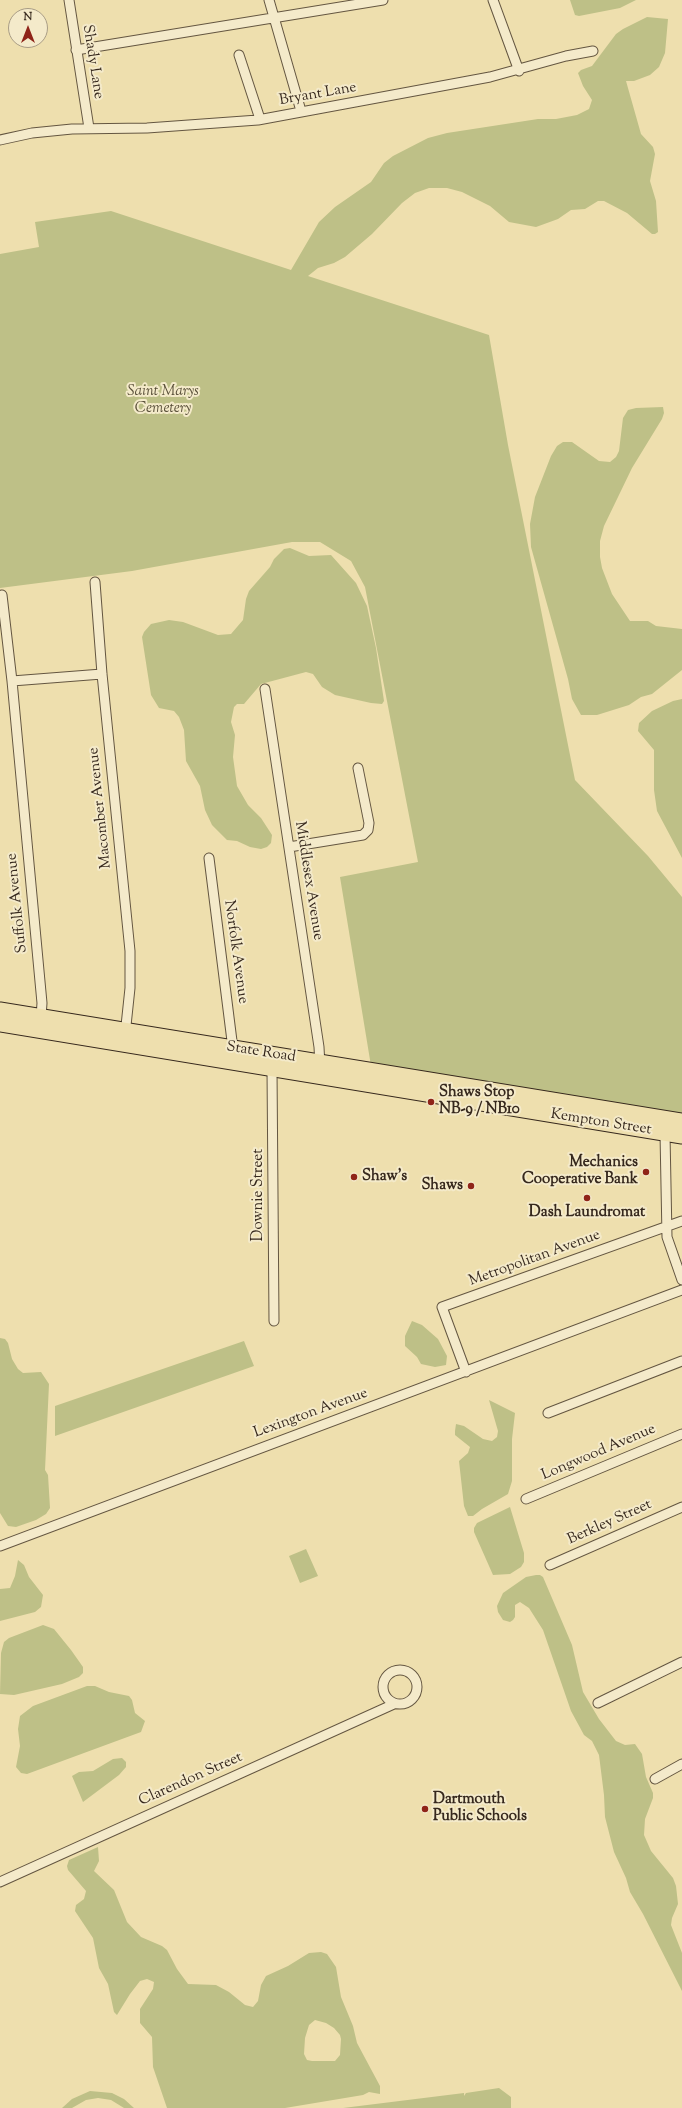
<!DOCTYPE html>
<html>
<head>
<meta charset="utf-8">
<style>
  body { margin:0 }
  #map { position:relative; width:682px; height:2108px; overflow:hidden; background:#eedfae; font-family:"Sorts Mill Goudy",serif }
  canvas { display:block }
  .north { position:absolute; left:8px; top:8px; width:40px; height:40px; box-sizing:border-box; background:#f4eaca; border:1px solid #a89c85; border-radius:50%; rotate:0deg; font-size:11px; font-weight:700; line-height:16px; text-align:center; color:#36281d }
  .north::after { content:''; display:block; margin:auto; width:14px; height:18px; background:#8f2418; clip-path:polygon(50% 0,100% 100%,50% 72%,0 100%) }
</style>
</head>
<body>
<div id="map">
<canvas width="682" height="2108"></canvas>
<div class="north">N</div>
</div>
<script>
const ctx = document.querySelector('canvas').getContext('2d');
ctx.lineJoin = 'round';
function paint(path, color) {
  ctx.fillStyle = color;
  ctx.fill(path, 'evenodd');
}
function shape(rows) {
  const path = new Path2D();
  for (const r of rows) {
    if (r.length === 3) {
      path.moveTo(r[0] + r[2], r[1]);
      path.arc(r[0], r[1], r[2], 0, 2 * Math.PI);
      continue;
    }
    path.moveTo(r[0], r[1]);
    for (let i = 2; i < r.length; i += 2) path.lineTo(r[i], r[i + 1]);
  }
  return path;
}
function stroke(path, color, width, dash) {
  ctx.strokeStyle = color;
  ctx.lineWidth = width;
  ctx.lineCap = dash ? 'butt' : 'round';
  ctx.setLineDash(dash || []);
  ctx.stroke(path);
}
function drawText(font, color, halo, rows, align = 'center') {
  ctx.font = font + ' "Sorts Mill Goudy",serif';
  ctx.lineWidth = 4;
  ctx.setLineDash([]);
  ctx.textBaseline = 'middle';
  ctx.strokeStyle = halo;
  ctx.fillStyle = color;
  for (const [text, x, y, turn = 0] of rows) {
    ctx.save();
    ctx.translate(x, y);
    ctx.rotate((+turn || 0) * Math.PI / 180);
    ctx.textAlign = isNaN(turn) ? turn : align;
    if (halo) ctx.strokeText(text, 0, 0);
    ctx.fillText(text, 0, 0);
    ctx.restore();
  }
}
paint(shape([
  [570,0,636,0,620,8,579,16,575,15],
  [647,17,668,19,665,53,659,67,650,75,634,81,626,81,641,134,653,147,655,154,650,181,656,201,658,232,655,234,652,234,627,213,604,201,598,201,585,209,571,210,558,219,536,227,509,222,490,206,462,192,447,188,429,188,415,193,402,203,372,234,345,257,334,263,318,268,308,276,489,335,508,445,575,780,648,856,682,897,682,1116,371,1066,340,877,418,862,365,587,351,561,320,542,292,542,132,571,0,588,0,254,39,247,35,222,111,211,291,270,319,222,335,207,371,182,384,163,393,156,428,138,447,133,538,119,556,119,577,115,589,109,592,100,583,86,578,73,581,70,592,66,616,34,623,29],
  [663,407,664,413,662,419,632,468,604,526,600,541,600,557,602,568,612,594,630,621,648,621,656,626,682,629,682,670,652,694,641,697,629,705,597,715,581,715,572,699,568,679,531,547,530,524,535,497,551,456,557,446,563,442,572,442,599,461,610,462,616,457,619,451,623,418,628,410,636,408],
  [290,548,309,556,331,555,356,583,367,606,376,648,384,701,382,704,371,703,335,695,322,687,313,674,306,672,261,684,244,704,237,704,234,707,231,722,235,735,233,757,237,786,248,805,261,818,272,835,271,843,267,847,261,849,250,847,237,841,227,840,212,825,205,810,200,786,186,761,184,730,179,717,174,711,159,708,151,695,142,637,144,632,151,624,169,620,183,622,218,635,231,634,243,620,246,599,249,591,270,567,274,559,284,549],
  [682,699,682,858,657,811,654,790,654,750,638,731,639,723,652,711,673,701],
  [412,1321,422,1325,438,1339,447,1356,446,1365,435,1367,421,1364,417,1357,405,1346,405,1336],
  [0,1338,5,1339,8,1343,12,1359,18,1369,23,1373,41,1372,49,1384,45,1470,48,1475,50,1508,46,1514,36,1520,16,1527,8,1526,0,1513],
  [244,1341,254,1366,55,1436,55,1406],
  [489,1400,515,1413,512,1439,512,1481,508,1494,482,1509,473,1516,468,1516,464,1506,459,1461,468,1453,470,1447,455,1435,455,1431,456,1424,464,1426,483,1439,492,1441,497,1437,498,1431],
  [510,1507,524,1553,524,1562,521,1567,510,1574,493,1575,474,1532,474,1528,477,1523],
  [306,1549,318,1576,300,1583,289,1556],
  [18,1560,24,1565,29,1577,43,1595,41,1607,35,1612,0,1621,0,1589,10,1588,15,1576],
  [536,1575,540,1575,543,1577,572,1645,583,1692,599,1719,616,1741,625,1745,635,1744,642,1754,646,1777,653,1793,653,1798,645,1819,644,1835,651,1851,673,1878,676,1886,678,1904,672,1918,671,1925,682,1953,682,1991,643,1914,630,1892,626,1878,614,1852,605,1817,604,1795,599,1755,592,1741,584,1735,571,1711,543,1630,529,1608,520,1602,515,1605,515,1617,513,1620,510,1622,503,1620,498,1612,497,1606,503,1593,526,1577],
  [43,1625,54,1629,71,1650,83,1667,83,1673,79,1677,62,1684,14,1695,0,1694,1,1653,4,1642,9,1638],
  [87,1686,95,1686,109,1692,129,1696,132,1700,135,1713,145,1721,141,1732,27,1774,21,1773,16,1767,20,1746,18,1729,20,1716,33,1706],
  [122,1758,126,1762,126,1767,119,1775,83,1802,72,1776,79,1772,93,1771,113,1759],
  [98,1847,99,1861,94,1871,114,1890,127,1922,141,1937,162,1946,167,1950,177,1969,188,1984,216,1985,229,1992,245,2005,253,2007,258,2001,261,1985,266,1976,288,1966,309,1953,321,1952,327,1954,336,1967,341,1997,353,2026,357,2043,380,2086,380,2094,369,2092,363,2095,285,2108,167,2108,153,2067,152,2037,140,2023,140,2009,153,1989,154,1982,147,1979,140,1981,130,1994,117,2015,114,2012,108,1984,99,1968,93,1938,75,1911,76,1905,84,1899,86,1891,68,1870,67,1866,69,1860],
  [315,2020,326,2023,334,2028,340,2035,341,2039,340,2055,335,2061,312,2061,307,2060,304,2054,305,2038,309,2025],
  [499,2088,511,2097,511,2108,343,2108,464,2093,464,2096,466,2093],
  [90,2091,112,2093,124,2099,134,2108,124,2108,111,2100,98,2098,86,2100,72,2108,62,2108,72,2099]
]), '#bec087');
const minor = shape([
  [69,0,89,128],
  [269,0,301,111],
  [493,0,519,71],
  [76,50,383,0],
  [239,55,260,119],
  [0,140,32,133,72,129,147,128,258,120,490,77,566,56,593,51],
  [95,582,102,674,130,951,130,988,125,1035],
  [2,595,12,681,42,1003,41,1017],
  [12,681,102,674],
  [265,689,319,1047,320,1066],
  [289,847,363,835,368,830,369,823,358,768],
  [209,858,233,1049],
  [272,1069,274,1321],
  [665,1134,667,1237,682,1280],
  [466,1372,442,1307,682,1221],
  [548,1413,682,1361],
  [526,1499,682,1434],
  [0,1546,682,1290],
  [550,1565,682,1507],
  [400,1687,17],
  [598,1703,682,1662],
  [655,1779,682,1764],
  [0,1882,394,1704]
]);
const primary = shape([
  [0,1010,682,1121],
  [0,1024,682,1136]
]);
stroke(minor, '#645641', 11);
stroke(primary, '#36281d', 17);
stroke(minor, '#f4eaca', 9);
stroke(primary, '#eedfae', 15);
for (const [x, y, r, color] of [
  [431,1102,4,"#8f2418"],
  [646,1172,4,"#8f2418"],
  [354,1177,4,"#8f2418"],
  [471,1186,4,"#8f2418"],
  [587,1198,4,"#8f2418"],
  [425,1809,4,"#8f2418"]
]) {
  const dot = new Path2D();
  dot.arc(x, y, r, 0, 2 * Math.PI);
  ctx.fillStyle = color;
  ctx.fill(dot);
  stroke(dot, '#f4eaca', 1.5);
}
drawText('15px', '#36281d', '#f4eaca', [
  ["Shady Lane",92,62,81],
  ["Bryant Lane",318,95,-10],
  ["Macomber Avenue",101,808,-96],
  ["Middlesex Avenue",308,881,81],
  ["Suffolk Avenue",18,903,-96],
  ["Norfolk Avenue",235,952,82],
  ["State Road",261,1053,9],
  ["Kempton Street",601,1123,9],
  ["Downie Street",259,1195,-90],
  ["Metropolitan Avenue",535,1259,-20],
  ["Lexington Avenue",311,1414,-20],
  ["Longwood Avenue",599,1453,-23],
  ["Berkley Street",610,1523,-24],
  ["Clarendon Street",191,1780,-24]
]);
drawText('italic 15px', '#584e38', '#f4eaca', [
  ["Saint Marys",163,392],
  ["Cemetery",163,409]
]);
drawText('bold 15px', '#36281d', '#f4eaca', [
  ["Shaws Stop",439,1093],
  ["NB-9 / NB10",439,1110],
  ["Mechanics",638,1163,"right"],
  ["Cooperative Bank",638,1180,"right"],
  ["Shaw's",362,1177],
  ["Shaws",463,1186,"right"],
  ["Dash Laundromat",587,1213,"center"],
  ["Dartmouth",433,1800],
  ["Public Schools",433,1817]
], 'left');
</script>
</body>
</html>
